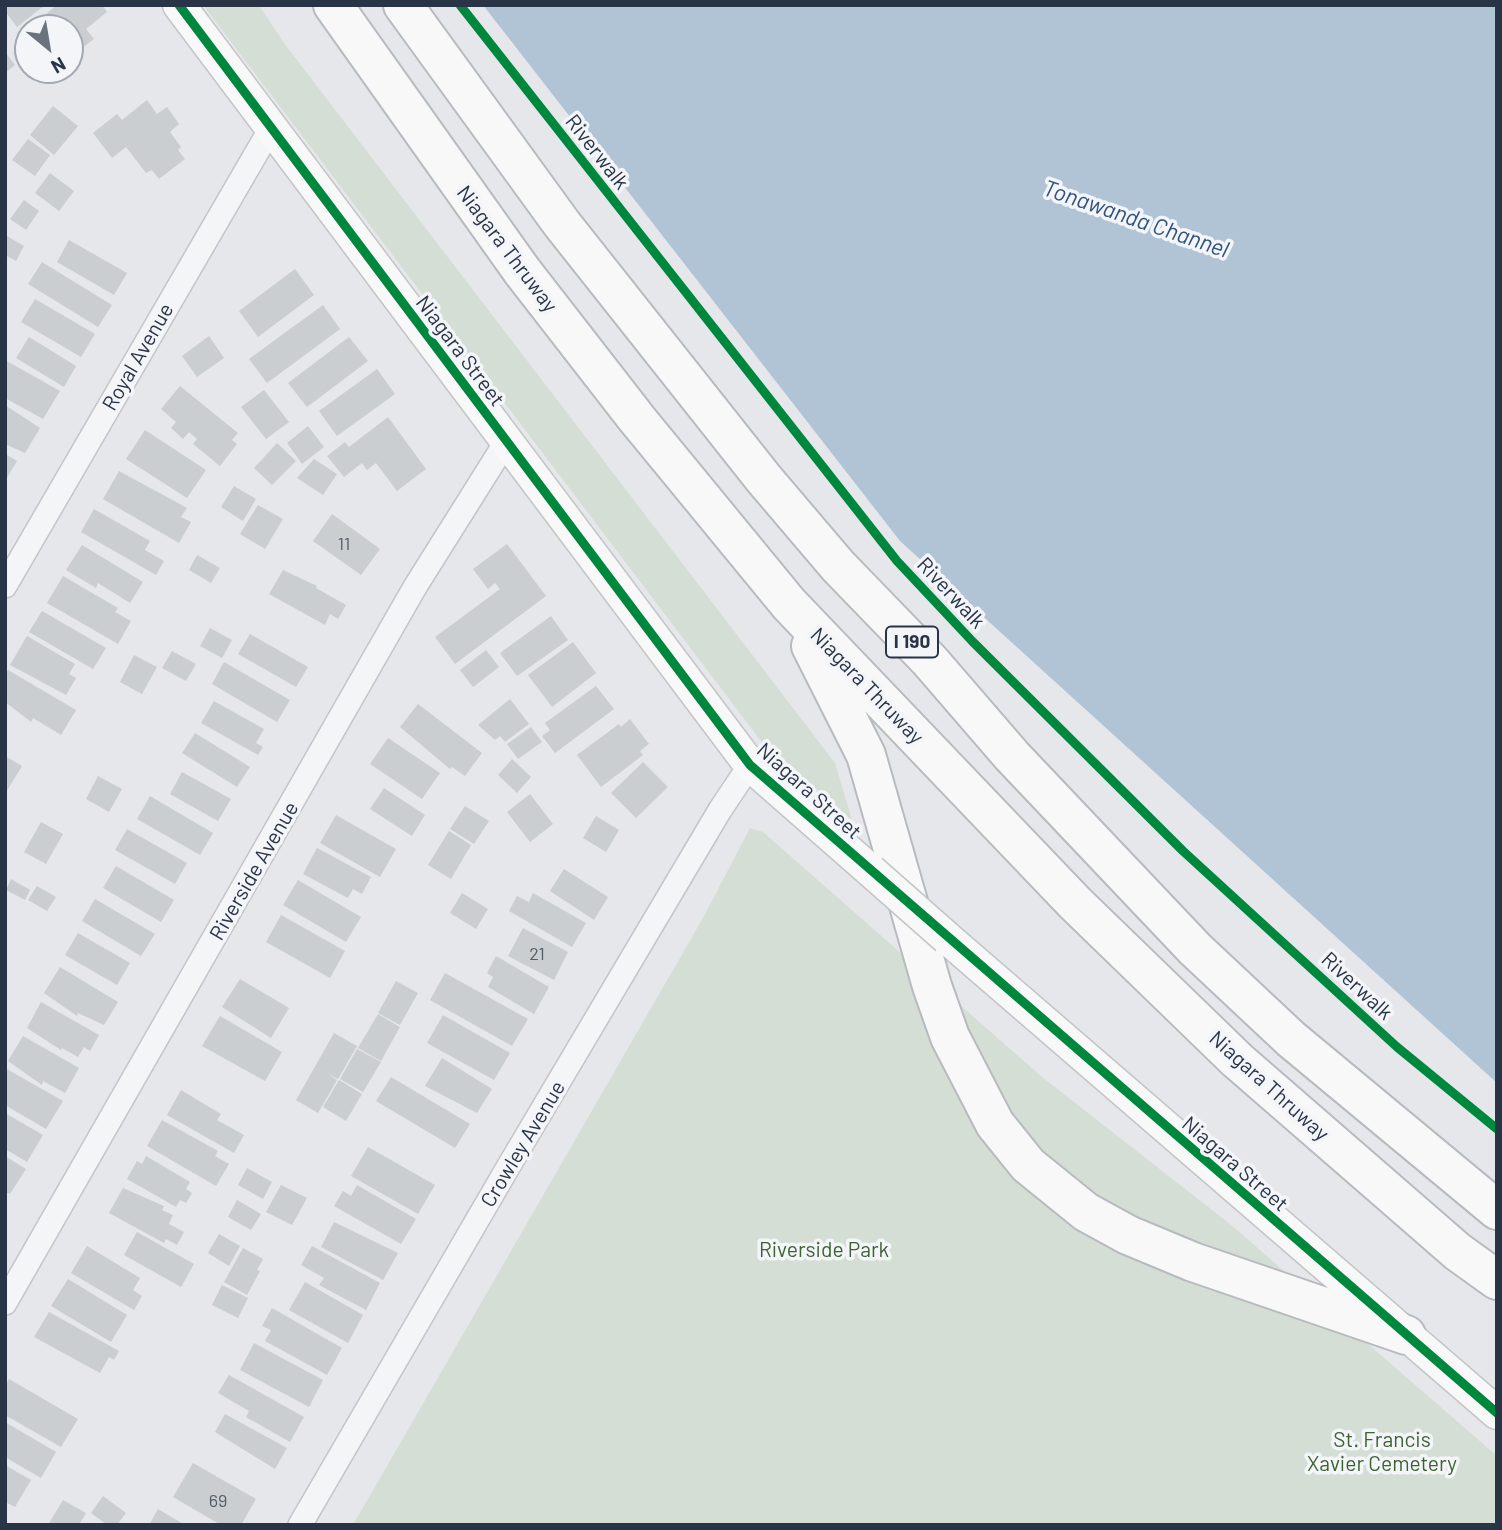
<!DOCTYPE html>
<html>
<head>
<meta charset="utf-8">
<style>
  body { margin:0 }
  #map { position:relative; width:1502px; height:1530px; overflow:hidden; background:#e5e7ea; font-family:Barlow,sans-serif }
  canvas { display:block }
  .frame { position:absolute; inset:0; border:7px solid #293446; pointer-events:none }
  .north { position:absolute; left:14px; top:14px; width:70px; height:70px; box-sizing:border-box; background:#f3f5f9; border:2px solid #a2a8b1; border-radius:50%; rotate:150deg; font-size:19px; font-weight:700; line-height:28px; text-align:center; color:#293446 }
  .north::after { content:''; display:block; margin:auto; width:24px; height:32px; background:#6b737f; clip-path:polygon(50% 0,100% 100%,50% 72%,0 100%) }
</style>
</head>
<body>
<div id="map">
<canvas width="1502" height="1530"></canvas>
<div class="frame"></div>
<div class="north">N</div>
</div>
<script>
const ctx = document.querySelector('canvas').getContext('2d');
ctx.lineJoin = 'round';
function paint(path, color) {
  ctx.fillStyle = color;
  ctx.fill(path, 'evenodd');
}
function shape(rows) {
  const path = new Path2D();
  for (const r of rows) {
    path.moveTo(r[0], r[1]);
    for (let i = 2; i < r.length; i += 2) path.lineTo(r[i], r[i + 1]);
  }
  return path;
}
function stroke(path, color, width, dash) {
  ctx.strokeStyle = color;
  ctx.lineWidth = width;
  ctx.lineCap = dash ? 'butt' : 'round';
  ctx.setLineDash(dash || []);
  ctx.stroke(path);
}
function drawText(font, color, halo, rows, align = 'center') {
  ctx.font = font + ' Barlow,sans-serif';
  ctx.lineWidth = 7;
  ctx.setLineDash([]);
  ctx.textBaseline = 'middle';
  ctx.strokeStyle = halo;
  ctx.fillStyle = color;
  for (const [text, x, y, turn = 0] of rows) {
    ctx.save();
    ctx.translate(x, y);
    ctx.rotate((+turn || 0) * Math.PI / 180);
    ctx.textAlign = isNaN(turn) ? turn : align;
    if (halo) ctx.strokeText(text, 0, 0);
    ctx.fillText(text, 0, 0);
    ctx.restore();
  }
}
paint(shape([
  [203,5,259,5,284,43,835,763,852,820,761,741],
  [750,828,763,832,1042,1077,1230,1224,1497,1456,1497,1525,353,1525,703,918]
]), '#d5ded5');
paint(shape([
  [483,5,1497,5,1497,1083,900,541]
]), '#b1c4d6');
paint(shape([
  [5,5,45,5,17,27,5,11],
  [57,5,102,5,107,12,86,29,94,39,74,54,70,49,70,28,44,28,38,21],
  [5,52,15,65,5,73],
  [147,100,157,114,167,107,179,124,170,132,181,147,178,150,185,159,159,179,152,170,146,173,126,147,112,158,93,133,117,114,122,120],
  [53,106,78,126,54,155,30,135],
  [28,139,50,155,35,176,12,160],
  [50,173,74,191,59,211,35,193],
  [24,200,39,211,26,230,10,219],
  [5,235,24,246,16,261,5,255],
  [69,240,127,273,114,295,57,262],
  [42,262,112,305,98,327,28,284],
  [295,269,314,295,258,337,239,311],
  [35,299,95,334,81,357,21,322],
  [323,305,340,329,267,383,249,359],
  [209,336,224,358,197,377,182,356],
  [29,337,76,366,64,387,16,358],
  [349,337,368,361,307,407,288,383],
  [5,360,60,391,43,419,5,398],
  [377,369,395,394,337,436,319,411],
  [180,386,238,433,232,440,237,444,220,466,193,444,197,439,189,432,183,439,171,428,176,422,161,409],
  [264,390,289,422,266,439,241,407],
  [5,405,40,428,25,453,5,444],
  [388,417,426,469,397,491,376,463,367,470,362,463,344,477,327,456,345,442,349,447],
  [308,426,324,447,302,464,287,443],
  [145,430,206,470,187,498,126,459],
  [277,443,296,461,272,485,254,468],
  [5,454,17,461,5,481],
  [314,459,337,474,323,495,297,478],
  [119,471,187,508,181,517,191,522,179,543,103,499],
  [234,486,256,499,243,521,221,507],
  [258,505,283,519,265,549,240,534],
  [94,509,150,541,145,550,164,561,156,575,81,532],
  [332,514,380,549,361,575,313,541],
  [507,544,546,596,455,664,435,637,500,589,495,583,488,589,473,569],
  [82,545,143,582,130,603,98,583,96,588,66,570],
  [197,555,220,568,211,583,189,570],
  [283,570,317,586,316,588,346,605,338,619,330,614,325,625,269,594],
  [63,576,118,608,115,612,131,621,118,644,47,603],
  [42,611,106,648,93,669,29,632],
  [551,616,568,640,517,676,500,653],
  [210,628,232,640,222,658,200,646],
  [250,634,308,667,296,687,238,654],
  [27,636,75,664,69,674,76,678,66,695,10,665],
  [573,642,596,673,552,707,528,675],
  [486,650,499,667,473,687,460,670],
  [172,651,196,664,186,681,162,668],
  [134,655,157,667,142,694,120,682],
  [224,662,290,700,277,722,212,684],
  [8,670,76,710,61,735,33,718,31,722,5,702,5,675],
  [596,686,614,709,555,753,542,736,550,730,545,723],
  [510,699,529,724,505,742,500,736,495,740,478,725],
  [214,701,264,729,256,743,263,747,258,755,201,723],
  [418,704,482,753,465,776,452,767,450,769,400,727],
  [630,719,649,744,640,751,643,755,601,787,577,755,619,724,621,727],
  [531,727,542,742,518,759,507,744],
  [195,733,250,767,237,787,182,753],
  [388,738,440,773,422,799,370,764],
  [5,756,22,766,5,794],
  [512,759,531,777,517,793,498,775],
  [643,762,668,787,636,818,611,793],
  [182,772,231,799,218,821,170,794],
  [98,776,122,789,109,812,86,799],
  [384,788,425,815,412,836,370,809],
  [530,794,553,824,530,842,507,812],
  [150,796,213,833,200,855,137,819],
  [465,806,489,821,474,844,450,829],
  [336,815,396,849,380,877,320,843],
  [596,816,619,830,606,852,583,838],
  [41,822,63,834,46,864,24,852],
  [127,829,187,863,175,884,115,850],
  [449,831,471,845,451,879,428,865],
  [317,848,371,877,362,894,353,889,348,898,303,874],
  [116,866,174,900,161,922,103,888],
  [564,869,608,897,594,920,550,891],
  [11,879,30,890,25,900,6,890],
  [298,880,361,917,346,942,283,905],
  [37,886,56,897,47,911,28,900],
  [462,893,488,909,476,929,450,913],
  [533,893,586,923,572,947,509,911,517,896,529,902],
  [95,899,155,934,141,956,82,921],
  [281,915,345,951,330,978,266,942],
  [523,928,568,952,554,980,508,956],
  [78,933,130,963,117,985,65,955],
  [496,956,549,987,534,1014,488,987,493,977,487,973],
  [60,967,118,1002,104,1025,78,1013,77,1016,44,993],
  [445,973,528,1019,512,1046,430,1000],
  [240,979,289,1008,271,1038,222,1007],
  [396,981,418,993,400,1025,378,1013],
  [41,1002,99,1035,90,1051,84,1047,78,1057,62,1048,61,1050,27,1028],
  [378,1014,400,1027,381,1061,358,1048],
  [443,1015,510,1053,494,1080,427,1043],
  [220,1016,282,1052,265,1081,202,1046],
  [334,1033,357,1046,338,1079,328,1074,337,1080,318,1113,296,1100],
  [23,1036,79,1068,65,1093,43,1081,42,1085,8,1061],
  [357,1049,381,1062,363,1092,340,1079],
  [442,1058,492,1089,477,1113,425,1086],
  [5,1068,63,1101,46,1129,5,1105],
  [391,1077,470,1124,455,1148,376,1101],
  [339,1080,362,1094,346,1121,323,1107],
  [181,1090,221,1114,217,1120,244,1135,234,1153,167,1115],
  [5,1113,43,1135,27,1162,5,1149],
  [162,1120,218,1151,215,1156,229,1164,216,1186,147,1146],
  [368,1147,435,1185,418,1214,351,1176],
  [5,1156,26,1169,10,1194,5,1192],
  [146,1156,190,1182,186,1189,192,1193,186,1203,180,1200,176,1207,127,1179,137,1161,142,1164],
  [247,1168,272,1182,263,1199,238,1185],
  [281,1185,307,1198,292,1225,266,1212],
  [357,1185,416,1219,401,1244,334,1206,343,1191,351,1196],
  [123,1188,164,1206,162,1210,173,1215,169,1224,184,1232,177,1245,166,1239,164,1243,109,1213],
  [237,1200,261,1214,251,1230,228,1217],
  [334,1222,398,1253,383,1280,321,1247],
  [137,1232,194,1264,181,1287,124,1255],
  [219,1234,240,1246,229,1266,208,1253],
  [87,1246,140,1278,133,1290,142,1296,134,1310,71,1273],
  [312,1246,380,1283,366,1310,319,1285,324,1278,301,1265],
  [243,1248,263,1259,257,1270,260,1271,247,1295,224,1282],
  [68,1279,127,1315,111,1342,51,1306],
  [305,1282,363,1315,348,1343,289,1310],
  [222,1285,248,1298,238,1318,212,1305],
  [272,1308,342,1348,327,1375,265,1341,271,1330,262,1326],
  [49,1312,119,1351,114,1360,109,1357,100,1373,34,1337],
  [254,1343,323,1380,309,1407,240,1370],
  [229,1375,304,1417,290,1442,246,1417,249,1411,218,1393],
  [9,1379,78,1419,61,1447,5,1415,5,1386],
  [225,1414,287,1448,275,1469,215,1432],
  [5,1422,56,1452,41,1478,5,1457],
  [193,1463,256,1499,241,1525,221,1525,173,1497],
  [5,1465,31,1480,15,1507,5,1502],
  [103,1496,126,1513,117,1525,107,1525,91,1513],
  [63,1500,86,1513,79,1525,48,1525],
  [158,1509,185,1525,149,1525]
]), '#caced1');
const street = shape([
  [5,586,271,128],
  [5,1303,415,587,506,442],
  [300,1525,507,1169,720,810,750,765]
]);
const secondary = shape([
  [179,5,750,765,871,871],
  [947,938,1497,1413]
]);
const highway = shape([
  [333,5,522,271,637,419,789,604,1075,903,1237,1060,1458,1252,1497,1280],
  [403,5,562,224,764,479,838,566,930,661,1012,756,1195,949,1291,1039,1497,1210],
  [811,646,866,755,932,986,950,1037,995,1124,1028,1165,1086,1212,1128,1235,1193,1262,1406,1335]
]);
stroke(street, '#c3c5c8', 26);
stroke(secondary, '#c3c5c8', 35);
stroke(highway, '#b7babf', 42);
stroke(street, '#f4f5f7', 23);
stroke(secondary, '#f8f8f8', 32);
stroke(highway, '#f8f8f8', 38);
const secondaryBridge = shape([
  [871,871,947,938]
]);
stroke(secondaryBridge, '#c3c5c8', 35, []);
stroke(secondaryBridge, '#f8f8f8', 32);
stroke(shape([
  [179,5,750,765,1497,1413],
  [460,5,897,561,973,642,1183,851,1397,1047,1497,1129]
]), '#00873e', 9);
drawText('18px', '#535c6a', null, [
  ["11",344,544],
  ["21",537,954],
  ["69",218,1501]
]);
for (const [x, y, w] of [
  [912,642,52]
]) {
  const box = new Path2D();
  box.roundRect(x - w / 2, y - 15.5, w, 31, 5);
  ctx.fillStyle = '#f3f5f9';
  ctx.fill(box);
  stroke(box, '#293446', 2);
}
drawText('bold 19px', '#293446', null, [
  ["I 190",912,642]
]);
drawText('21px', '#293446', '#f3f5f9', [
  ["Riverwalk",597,152,52],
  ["Niagara Thruway",507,249,53],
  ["Niagara Street",460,351,53],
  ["Royal Avenue",138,357,-60],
  ["Riverwalk",951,593,47],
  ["Niagara Thruway",867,686,46],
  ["Niagara Street",809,791,42],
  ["Riverside Avenue",254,871,-60],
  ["Riverwalk",1357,986,43],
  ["Niagara Thruway",1269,1086,42],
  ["Crowley Avenue",523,1144,-59],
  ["Niagara Street",1235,1164,41]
]);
drawText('21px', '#3f6235', '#f3f5f9', [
  ["Riverside Park",824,1250],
  ["St. Francis",1382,1440],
  ["Xavier Cemetery",1382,1464]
]);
drawText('italic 23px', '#30547d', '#f3f5f9', [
  ["Tonawanda Channel",1136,219,19]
]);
</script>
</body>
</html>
